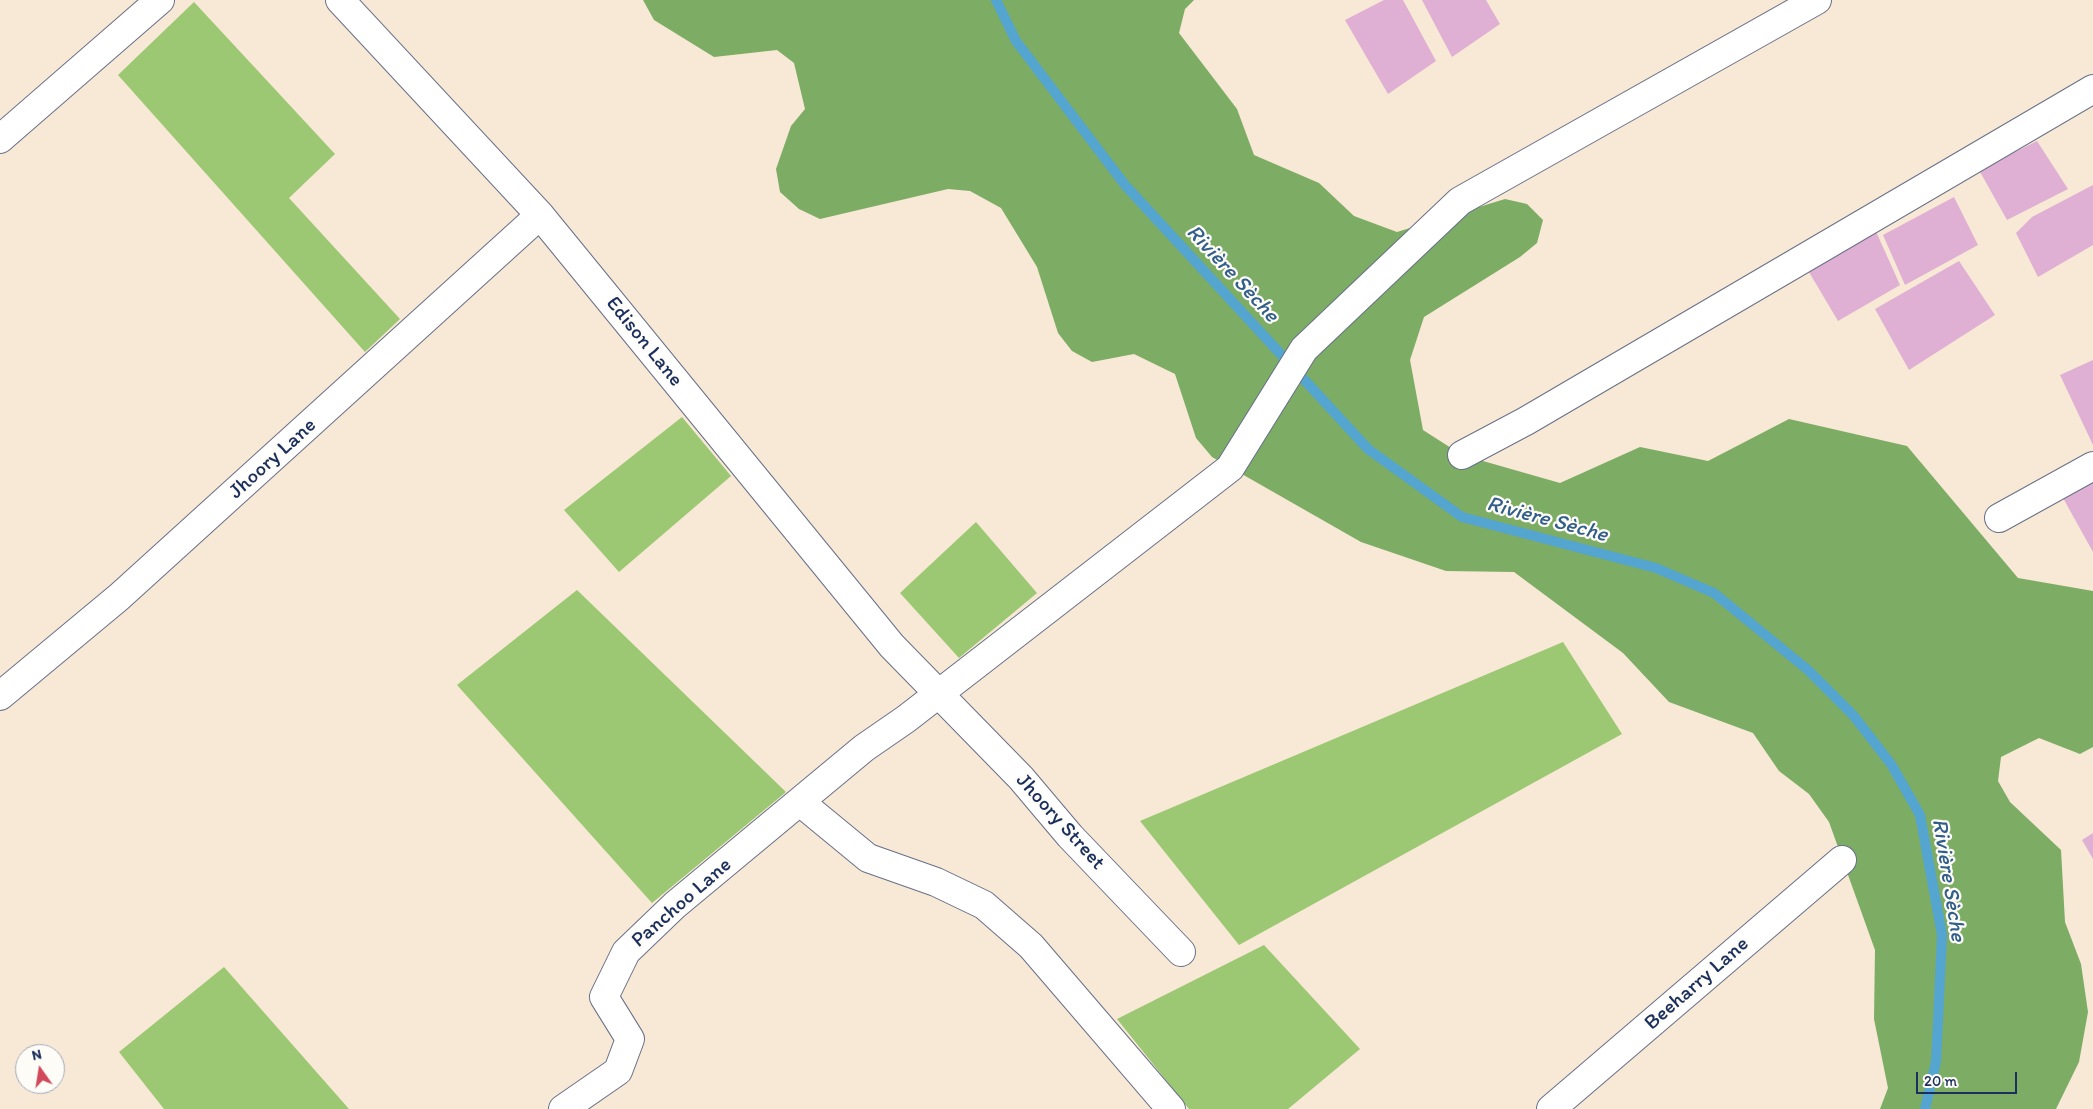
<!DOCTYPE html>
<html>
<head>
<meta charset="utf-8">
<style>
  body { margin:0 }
  #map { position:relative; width:2093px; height:1109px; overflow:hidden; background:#f7e9d5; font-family:Itim,sans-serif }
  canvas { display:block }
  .north { position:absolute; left:15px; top:1044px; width:50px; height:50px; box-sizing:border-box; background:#fdfcf7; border:1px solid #a3aaba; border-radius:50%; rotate:347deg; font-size:14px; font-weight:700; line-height:20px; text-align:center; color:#1b2f5e }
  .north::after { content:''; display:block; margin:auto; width:18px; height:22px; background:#d1495b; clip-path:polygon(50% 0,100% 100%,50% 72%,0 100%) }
  .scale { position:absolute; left:1916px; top:1072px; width:101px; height:22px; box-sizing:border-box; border:2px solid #1b2f5e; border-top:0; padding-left:6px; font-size:15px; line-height:18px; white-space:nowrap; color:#1b2f5e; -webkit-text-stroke:4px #fdfcf7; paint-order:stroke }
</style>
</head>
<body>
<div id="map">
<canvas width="2093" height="1109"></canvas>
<div class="north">N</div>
<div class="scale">20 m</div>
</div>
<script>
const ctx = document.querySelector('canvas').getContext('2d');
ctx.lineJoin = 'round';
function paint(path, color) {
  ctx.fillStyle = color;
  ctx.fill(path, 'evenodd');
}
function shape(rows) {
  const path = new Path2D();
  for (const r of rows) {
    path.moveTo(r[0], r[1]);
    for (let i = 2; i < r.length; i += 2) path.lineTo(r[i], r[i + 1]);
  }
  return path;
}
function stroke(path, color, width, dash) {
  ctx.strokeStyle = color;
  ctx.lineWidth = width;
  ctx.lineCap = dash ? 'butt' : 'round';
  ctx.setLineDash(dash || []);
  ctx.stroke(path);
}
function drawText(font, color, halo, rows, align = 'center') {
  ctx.font = font + ' Itim,sans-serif';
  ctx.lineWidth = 4.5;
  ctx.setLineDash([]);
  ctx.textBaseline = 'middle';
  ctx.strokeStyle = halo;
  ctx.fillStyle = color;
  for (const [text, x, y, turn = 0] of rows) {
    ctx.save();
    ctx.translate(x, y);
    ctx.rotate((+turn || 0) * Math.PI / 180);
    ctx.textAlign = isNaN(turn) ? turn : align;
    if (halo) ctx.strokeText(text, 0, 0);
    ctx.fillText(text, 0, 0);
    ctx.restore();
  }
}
paint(shape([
  [194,2,335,154,289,198,400,319,365,352,118,75],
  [682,417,731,476,619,572,564,510],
  [976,522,1037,593,959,658,900,593],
  [577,590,786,792,652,903,457,685],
  [1563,642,1622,734,1239,945,1140,821],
  [1264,945,1360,1049,1288,1109,1189,1109,1117,1019],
  [224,967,349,1109,164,1109,119,1052]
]), '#9cc773');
paint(shape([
  [643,0,1194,0,1185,9,1179,33,1237,109,1254,155,1319,183,1354,216,1397,232,1505,199,1527,204,1543,220,1537,243,1520,257,1424,317,1410,360,1423,430,1462,455,1560,483,1640,447,1708,461,1789,419,1907,446,2018,578,2093,591,2093,747,2080,754,2039,738,2001,757,1998,781,2010,802,2061,850,2065,922,2081,964,2088,1012,2079,1062,2056,1109,1880,1109,1888,1088,1874,1019,1875,950,1829,822,1809,794,1779,771,1753,733,1669,702,1623,653,1514,572,1446,571,1361,542,1212,457,1196,438,1175,374,1134,354,1092,362,1072,351,1058,333,1037,267,1001,208,970,191,948,189,820,219,799,209,780,192,776,169,791,126,805,109,794,63,777,50,714,57,654,20]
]), '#7dac65');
stroke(shape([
  [996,0,1016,41,1125,185,1368,449,1462,517,1656,568,1714,593,1808,670,1853,715,1891,764,1920,815,1942,935,1936,1062,1925,1109]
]), '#54a5cf', 10);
paint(shape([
  [1384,0,1403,0,1436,61,1388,94,1345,20],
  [1422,0,1486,0,1500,24,1452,57],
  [2037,141,2068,189,2007,220,1979,170],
  [2093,185,2093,245,2038,277,2016,233,2032,217],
  [1954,197,1978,245,1905,285,1883,235],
  [1874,227,1900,285,1838,321,1806,267],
  [1959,261,1995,315,1909,370,1875,309],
  [2093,360,2093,445,2060,375],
  [2093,482,2093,552,2063,498],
  [2093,833,2093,859,2082,840]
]), '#dfafd4');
const minor = shape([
  [340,0,540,215,892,646,1021,778,1070,836,1181,952],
  [0,139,160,0],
  [1462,455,1526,421,2093,89],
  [1999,518,2093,466],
  [0,696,119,597,540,215],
  [800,802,868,858,936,882,984,905,1031,946,1171,1109],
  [563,1109,618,1071,630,1039,604,997,626,952,675,905,864,748,906,719,1230,468,1304,349,1460,201,1817,0],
  [1551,1109,1842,860]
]);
stroke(minor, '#687088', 30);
stroke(minor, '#fff', 28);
drawText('21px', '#1b2f5e', '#fdfcf7', [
  ["Edison Lane",644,342,51],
  ["Jhoory Lane",273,459,-42],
  ["Jhoory Street",1060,822,48],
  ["Panchoo Lane",682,903,-41],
  ["Beeharry Lane",1697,984,-41]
]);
drawText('italic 22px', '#325e8b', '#fdfcf7', [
  ["Rivière Sèche",1232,274,47],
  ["Rivière Sèche",1547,520,15],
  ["Rivière Sèche",1948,880,81]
]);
</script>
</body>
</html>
